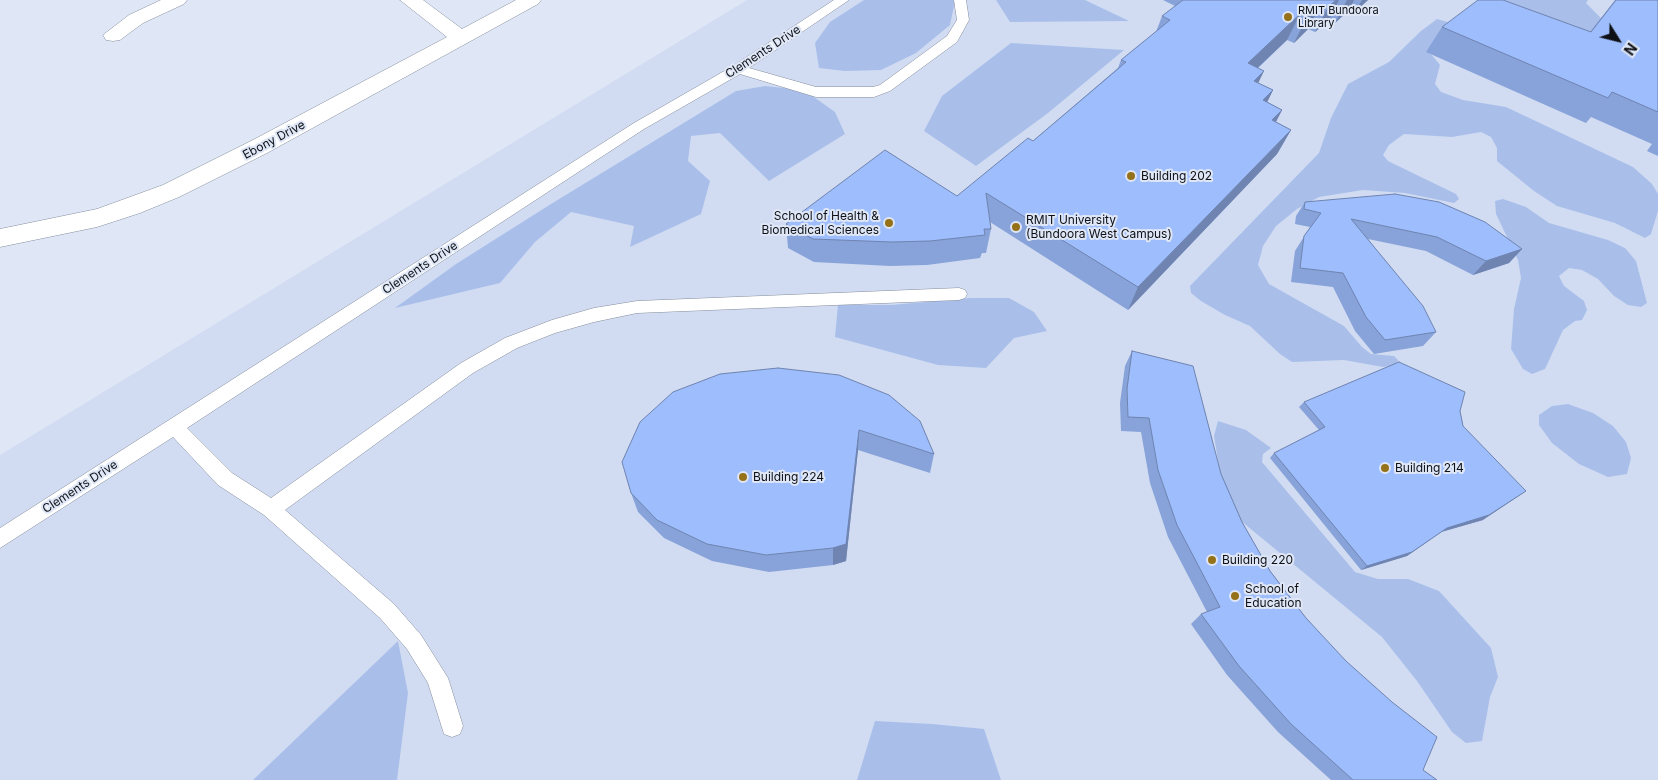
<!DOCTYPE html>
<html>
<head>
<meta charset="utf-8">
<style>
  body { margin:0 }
  #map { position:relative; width:1658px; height:780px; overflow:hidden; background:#dfe7f7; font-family:Inter,sans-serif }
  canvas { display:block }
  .north { position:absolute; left:1593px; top:15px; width:50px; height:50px; -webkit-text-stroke:4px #dfe7f7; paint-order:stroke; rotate:126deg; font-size:14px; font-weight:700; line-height:20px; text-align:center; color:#0d1015 }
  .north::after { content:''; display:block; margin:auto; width:18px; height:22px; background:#0d1015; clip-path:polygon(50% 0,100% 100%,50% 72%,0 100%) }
</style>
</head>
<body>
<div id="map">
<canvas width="1658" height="780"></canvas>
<div class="north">N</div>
</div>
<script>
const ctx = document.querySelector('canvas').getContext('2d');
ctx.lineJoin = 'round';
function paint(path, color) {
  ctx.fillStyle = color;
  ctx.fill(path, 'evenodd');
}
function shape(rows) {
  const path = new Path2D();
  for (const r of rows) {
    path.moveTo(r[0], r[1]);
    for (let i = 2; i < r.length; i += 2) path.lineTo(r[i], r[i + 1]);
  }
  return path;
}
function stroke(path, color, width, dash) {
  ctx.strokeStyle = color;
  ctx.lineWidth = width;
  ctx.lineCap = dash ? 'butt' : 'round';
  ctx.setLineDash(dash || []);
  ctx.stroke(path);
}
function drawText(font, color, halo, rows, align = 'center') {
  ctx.font = font + ' Inter,sans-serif';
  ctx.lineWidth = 4;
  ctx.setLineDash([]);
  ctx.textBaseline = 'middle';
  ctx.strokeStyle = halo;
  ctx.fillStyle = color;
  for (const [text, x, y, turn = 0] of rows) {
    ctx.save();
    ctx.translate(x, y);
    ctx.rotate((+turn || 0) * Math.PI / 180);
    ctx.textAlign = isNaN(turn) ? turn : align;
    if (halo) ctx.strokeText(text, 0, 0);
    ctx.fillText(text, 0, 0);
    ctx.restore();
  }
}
paint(shape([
  [747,0,1658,0,1658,780,0,780,0,455]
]), '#d1dcf2');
paint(shape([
  [864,0,953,0,955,1,950,25,916,53,881,70,845,71,819,68,815,43,830,22],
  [996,0,1085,0,1129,21,1010,22],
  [1502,0,1588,0,1586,3,1646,63],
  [1437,19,1451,23,1431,54,1440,65,1435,84,1441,92,1463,100,1506,107,1633,167,1652,184,1658,194,1658,211,1651,234,1645,238,1615,223,1557,206,1534,191,1497,161,1497,148,1491,137,1481,132,1452,137,1404,134,1389,145,1383,155,1388,161,1456,194,1459,199,1454,203,1405,193,1363,190,1319,197,1297,209,1276,226,1263,246,1258,265,1269,284,1344,326,1362,347,1371,354,1394,356,1398,360,1397,365,1383,367,1344,360,1292,362,1280,354,1250,326,1225,315,1201,301,1191,293,1190,286,1319,153,1331,118,1348,84,1389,62,1421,31],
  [1011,43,1124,50,1048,113,976,166,924,131,942,96],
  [765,86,804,90,835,112,845,134,769,181,720,133,691,136,688,161,710,181,701,214,630,247,634,226,571,212,535,242,500,283,395,308,456,264,551,204,736,91],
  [1503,199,1526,207,1549,223,1608,240,1625,248,1636,261,1647,303,1641,307,1628,305,1614,296,1598,279,1582,270,1569,268,1559,276,1564,286,1584,301,1587,310,1582,320,1575,321,1563,330,1545,369,1532,374,1523,369,1511,349,1514,309,1521,278,1518,260,1496,214,1495,201],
  [971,298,1009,298,1034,312,1047,331,1014,338,986,368,938,365,835,337,838,305,891,305],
  [1568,404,1593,413,1613,426,1626,442,1631,458,1627,474,1608,477,1579,464,1552,443,1539,425,1539,415,1552,406],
  [1218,421,1246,430,1271,448,1263,454,1262,462,1355,572,1378,579,1408,579,1439,591,1491,648,1498,677,1490,697,1482,741,1466,743,1452,732,1417,681,1382,637,1241,521,1222,485,1214,436],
  [398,641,408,693,397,780,253,780],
  [875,721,932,724,984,729,1001,780,857,780]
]), '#a9bfea');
const lane = shape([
  [834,0,849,0,749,68,816,87,873,87,880,85,947,36,957,20,954,0,966,0,969,20,957,42,890,91,874,97,816,97,740,74,644,129,187,428,232,473,271,498,461,363,505,338,552,320,594,308,637,301,959,288,965,290,967,294,965,298,959,300,637,313,594,322,555,333,517,348,473,373,285,510,394,604,421,635,448,678,463,726,460,734,452,737,444,734,428,683,407,649,380,618,264,515,218,485,173,437,0,548,0,528,634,123,733,66,834,0]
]);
const street = shape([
  [161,0,187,0,184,4,143,23,120,40,113,41,106,40,103,35,129,15,161,0],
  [400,0,423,0,462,29,516,0,541,0,538,4,267,153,179,197,140,213,97,227,0,247,0,229,97,209,163,185,251,141,447,37,400,0]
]);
stroke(lane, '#868e9c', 1);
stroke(street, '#868e9c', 1);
paint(lane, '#fff');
paint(street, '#fff');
paint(shape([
  [1163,0,1368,0,1355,12,1349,10,1335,23,1329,20,1315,32,1308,29,1294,43,1287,40,1258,68,1258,83,1273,90,1267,102,1282,110,1276,122,1291,130,1277,154,1128,310,990,222,991,229,986,253,982,253,980,258,927,265,890,266,814,262,788,248,786,224,957,196,1033,141,1118,68,1121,60,1156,32,1162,16,1175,6],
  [1615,0,1658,0,1658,156,1647,151,1652,144,1591,117,1586,123,1426,52,1442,27,1590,32],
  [1305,202,1522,249,1509,263,1473,275,1426,251,1368,239,1436,332,1423,346,1374,354,1355,331,1333,287,1291,282,1295,251,1310,227,1295,224,1296,216],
  [1132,351,1221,474,1242,522,1270,571,1423,770,1437,780,1331,780,1278,732,1227,675,1191,624,1201,614,1207,612,1168,537,1150,483,1141,432,1121,431,1120,403,1125,366],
  [720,374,934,454,930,473,858,450,846,561,833,565,769,572,712,561,664,538,638,512,631,493],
  [1304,402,1460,411,1483,520,1441,532,1407,556,1361,570,1270,458,1274,453,1319,430,1299,407]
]), '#88a3d9');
paint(shape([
  [1336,0,1339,0,1329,20,1315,32,1328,7],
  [1347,0,1354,0,1349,10,1335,23],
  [1362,0,1368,0,1355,12],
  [1321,4,1308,29,1294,43,1307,17],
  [1300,14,1287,40,1236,88,1248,63],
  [1264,71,1252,96,1254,81],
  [1273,90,1261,115,1263,100],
  [1282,110,1269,135,1272,120],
  [1291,130,1277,154,1128,310,1138,287],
  [1522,249,1509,263,1473,275,1486,261],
  [859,430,858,450,846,561,833,565,833,548],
  [1526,491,1483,520,1441,532,1407,556,1361,570,1367,566]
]), '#6f84b0');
const building = shape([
  [1183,0,1336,0,1328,7,1321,4,1307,17,1300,14,1248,63,1264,71,1254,81,1273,90,1263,100,1282,110,1272,120,1291,130,1138,287,986,193,991,229,984,229,985,235,930,241,892,242,813,239,786,224,885,150,957,196,1028,138,1033,141,1126,62,1121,60,1170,20,1162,16,1183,0],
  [1478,0,1503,0,1591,32,1616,0,1658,0,1658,112,1612,92,1608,98,1442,27,1478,0],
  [1395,194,1439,202,1485,222,1522,249,1486,261,1437,237,1351,219,1423,306,1436,332,1385,340,1366,317,1343,273,1300,268,1304,236,1321,213,1304,209,1305,202,1395,194],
  [1132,351,1193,366,1221,474,1242,522,1270,571,1306,618,1346,661,1392,702,1437,737,1423,770,1437,780,1353,780,1291,724,1239,666,1201,614,1220,607,1177,525,1158,470,1149,418,1128,417,1127,389,1132,351],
  [1399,362,1465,392,1460,411,1463,426,1526,491,1489,515,1447,528,1412,552,1367,566,1274,453,1325,427,1304,402,1399,362],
  [778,368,839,375,889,395,920,421,934,454,859,430,846,544,833,548,766,555,707,544,657,520,631,493,622,462,640,422,673,392,720,374,778,368]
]);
paint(building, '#9ebdfc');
stroke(building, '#6f84b0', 1);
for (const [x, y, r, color] of [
  [1288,17,5,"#95711a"],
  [1131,176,5,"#95711a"],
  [889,223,5,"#95711a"],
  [1016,227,5,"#95711a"],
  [1385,468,5,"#95711a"],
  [743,477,5,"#95711a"],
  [1212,560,5,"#95711a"],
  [1235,596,5,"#95711a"]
]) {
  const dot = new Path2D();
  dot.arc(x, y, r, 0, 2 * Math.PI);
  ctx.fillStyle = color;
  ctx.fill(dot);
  stroke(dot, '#dfe7f7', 2);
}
drawText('11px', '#0d1015', '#dfe7f7', [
  ["RMIT Bundoora",1298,11],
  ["Library",1298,24]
], 'left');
drawText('12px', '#0d1015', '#dfe7f7', [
  ["Clements Drive",763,52,-33],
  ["Ebony Drive",274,140,-28],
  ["Clements Drive",420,268,-33],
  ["Clements Drive",80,487,-33]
]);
drawText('12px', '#0d1015', '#dfe7f7', [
  ["Building 202",1141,176],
  ["School of Health &",879,216,"right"],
  ["Biomedical Sciences",879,230,"right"],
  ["RMIT University",1026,220],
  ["(Bundoora West Campus)",1026,234],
  ["Building 214",1395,468],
  ["Building 224",753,477],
  ["Building 220",1222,560],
  ["School of",1245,589],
  ["Education",1245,603]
], 'left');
</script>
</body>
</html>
